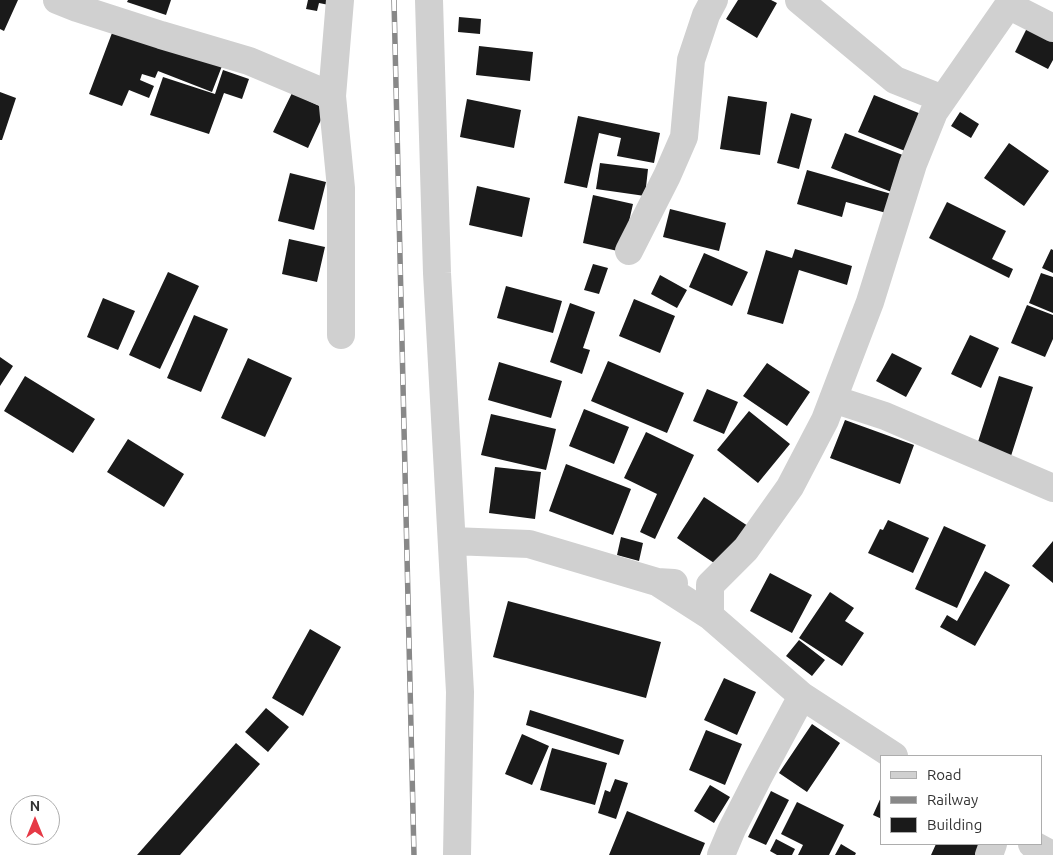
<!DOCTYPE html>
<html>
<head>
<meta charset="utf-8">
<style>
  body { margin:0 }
  #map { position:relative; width:1053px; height:855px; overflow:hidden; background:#fff; font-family:Ubuntu,sans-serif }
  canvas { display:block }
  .legend { position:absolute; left:880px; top:755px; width:162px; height:90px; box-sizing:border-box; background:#fff; border:1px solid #adadad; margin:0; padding:6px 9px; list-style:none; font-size:15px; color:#333 }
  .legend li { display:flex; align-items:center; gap:10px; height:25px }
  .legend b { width:25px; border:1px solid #adadad }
  .north { position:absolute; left:10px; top:795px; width:50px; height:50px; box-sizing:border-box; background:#fff; border:1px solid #adadad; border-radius:50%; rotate:0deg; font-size:14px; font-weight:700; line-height:20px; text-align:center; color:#333 }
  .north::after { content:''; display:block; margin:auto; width:18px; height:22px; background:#e63946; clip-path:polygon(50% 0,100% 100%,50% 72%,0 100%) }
</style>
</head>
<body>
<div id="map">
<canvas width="1053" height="855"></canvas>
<ul class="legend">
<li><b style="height:6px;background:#d0d0d0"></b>Road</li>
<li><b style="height:6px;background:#888"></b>Railway</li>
<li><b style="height:14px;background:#1a1a1a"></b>Building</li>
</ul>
<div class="north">N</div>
</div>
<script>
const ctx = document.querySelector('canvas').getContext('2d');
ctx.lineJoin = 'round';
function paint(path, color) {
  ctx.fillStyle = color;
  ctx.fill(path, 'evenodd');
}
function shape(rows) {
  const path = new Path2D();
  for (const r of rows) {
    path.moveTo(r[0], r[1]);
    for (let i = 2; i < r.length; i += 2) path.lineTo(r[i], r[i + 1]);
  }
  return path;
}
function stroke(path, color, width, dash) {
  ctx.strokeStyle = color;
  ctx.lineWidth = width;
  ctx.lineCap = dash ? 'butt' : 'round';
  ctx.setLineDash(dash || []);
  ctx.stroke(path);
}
paint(shape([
  [0,0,18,0,4,31,0,29],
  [128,0,171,0,166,15,127,2],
  [308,0,330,0,329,5,319,3,317,11,306,9],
  [738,0,771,0,777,3,757,38,726,19],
  [459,17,481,19,480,34,458,32],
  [1029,24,1053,36,1053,60,1048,69,1015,52],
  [115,25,222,66,212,92,158,71,155,78,142,74,140,80,154,86,149,98,129,90,122,106,89,94],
  [479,46,533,52,530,81,476,75],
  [223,70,249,79,242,99,224,93,209,134,150,115,163,77,215,94],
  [0,92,16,98,2,140,0,140],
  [292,93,326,109,308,148,273,132],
  [874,95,926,116,910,153,858,132],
  [728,96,767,102,760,155,720,149],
  [467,99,521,110,514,148,460,137],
  [960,112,979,124,971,138,951,126],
  [791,113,812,119,799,169,777,163],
  [578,116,660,133,654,163,617,156,621,138,599,133,587,188,564,183],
  [845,133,908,157,894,193,831,168],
  [1009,143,1049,171,1024,206,984,178],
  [600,163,648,169,645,196,596,189],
  [807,170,895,195,890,214,846,202,842,217,797,204],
  [290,173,326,182,314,230,278,221],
  [477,186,530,198,522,237,469,225],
  [593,195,633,204,622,252,583,243],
  [947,202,1006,231,992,259,1013,269,1009,278,929,238],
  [670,209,726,223,719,251,663,237],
  [289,239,325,247,317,282,282,274],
  [795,249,852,266,847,285,799,270,783,324,747,314,766,250,792,258],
  [1051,249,1053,250,1053,273,1042,268],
  [704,253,748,272,732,306,689,287],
  [593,264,608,268,599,294,584,290],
  [168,272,199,286,160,369,129,355],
  [1041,273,1053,277,1053,313,1029,303],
  [660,275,687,290,677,308,651,294],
  [506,286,562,301,553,333,497,318],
  [103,298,135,311,118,350,87,337],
  [634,299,675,316,660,353,619,336],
  [570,303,595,312,583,348,590,350,582,374,550,362],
  [1027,305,1053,315,1053,339,1045,357,1011,343],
  [194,315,228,329,201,392,167,378],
  [970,335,999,348,981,388,951,374],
  [892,353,922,368,906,397,876,381],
  [0,357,13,366,0,386],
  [248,358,292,378,265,437,221,418],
  [608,361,684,393,667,433,591,401],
  [499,362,562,381,551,418,488,400],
  [767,363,810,392,787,426,743,396],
  [25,376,95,419,73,453,4,411],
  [999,376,1033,387,1011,456,977,445],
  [707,389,738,402,724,434,693,421],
  [584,409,629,427,614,464,569,446],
  [749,411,790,444,758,483,717,450],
  [491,414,556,429,546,470,481,455],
  [845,420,914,445,900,484,830,458],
  [646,432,694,455,655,539,640,532,657,494,624,478],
  [128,439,184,474,164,507,107,472],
  [566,464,631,489,613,535,549,511],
  [495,467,541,472,535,519,489,513],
  [704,497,748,526,720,567,677,538],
  [888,520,929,538,913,573,868,553,880,529,883,530],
  [944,526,986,545,957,608,915,589],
  [621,537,643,543,639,561,617,555],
  [1053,541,1053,583,1032,566],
  [985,571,1010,585,975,646,940,627,947,615,957,621],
  [770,573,812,595,792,633,750,611],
  [830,592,854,608,845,621,864,633,842,666,799,638],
  [508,601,661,642,646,698,493,657],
  [310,629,341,647,303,716,272,698],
  [799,640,825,660,812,676,786,656],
  [724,678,756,692,737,735,704,720],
  [266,708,289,727,268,752,245,732],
  [530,710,624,740,619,755,526,725],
  [812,724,840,743,807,792,779,773],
  [706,730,742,744,725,785,689,770],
  [522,734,549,746,532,785,505,774],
  [236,743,260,764,180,855,137,855],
  [552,748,607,763,595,805,540,790],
  [615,779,628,783,616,819,598,813,605,790,610,792],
  [710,785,730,797,714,823,694,811],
  [771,791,789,800,766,845,748,837],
  [882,795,882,819,873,815],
  [797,802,844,825,829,855,798,855,803,845,781,834],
  [627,811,705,843,700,855,609,855],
  [776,839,795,849,792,855,777,855,770,851],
  [841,844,856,853,855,855,835,855],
  [936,844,979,844,975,855,931,855]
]), '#1a1a1a');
stroke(shape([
  [57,0,77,8,161,35,249,61,332,96],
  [340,0,332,96,341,188,341,335],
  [429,0,437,273,460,692,457,855],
  [799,0,895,80,943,99],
  [1008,5,1053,28],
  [629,251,667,176,684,137,691,60,706,15,714,0],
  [833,399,885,416,1053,488],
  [452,541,529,544,657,582,674,583],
  [657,582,710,616,802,696,894,756],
  [710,616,710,585,746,549,790,487,825,420,870,302,913,164,934,112,1012,0],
  [1032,844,1052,855],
  [721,855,732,829,758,778,802,696],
  [989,855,993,844]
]), '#d0d0d0', 28);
const rail = shape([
  [394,0,414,855]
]);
stroke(rail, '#888', 5.5);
stroke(rail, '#fff', 4, [11]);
</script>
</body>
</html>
